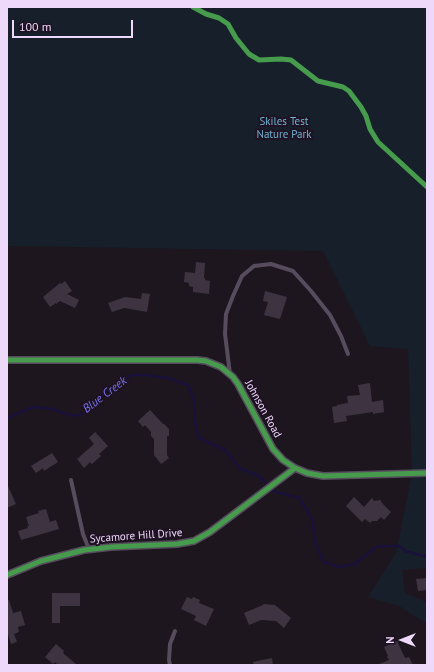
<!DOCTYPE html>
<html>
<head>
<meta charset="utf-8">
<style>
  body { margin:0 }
  #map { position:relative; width:434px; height:672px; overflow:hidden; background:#1d161f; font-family:"PT Sans",sans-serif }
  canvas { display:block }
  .frame { position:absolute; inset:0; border:8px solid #efd9fa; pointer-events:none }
  .north { position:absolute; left:382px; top:620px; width:40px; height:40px; -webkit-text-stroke:3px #1e1223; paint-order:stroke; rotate:270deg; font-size:11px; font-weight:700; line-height:16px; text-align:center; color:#efd9fa }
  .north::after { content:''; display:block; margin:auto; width:14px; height:18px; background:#efd9fa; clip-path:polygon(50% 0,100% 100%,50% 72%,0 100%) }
  .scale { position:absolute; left:12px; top:20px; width:121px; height:18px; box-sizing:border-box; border:2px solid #efd9fa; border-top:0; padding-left:5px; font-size:12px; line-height:14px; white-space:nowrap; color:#efd9fa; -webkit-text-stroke:3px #1e1223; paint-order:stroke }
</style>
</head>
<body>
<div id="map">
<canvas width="434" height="672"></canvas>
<div class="frame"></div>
<div class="north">N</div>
<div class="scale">100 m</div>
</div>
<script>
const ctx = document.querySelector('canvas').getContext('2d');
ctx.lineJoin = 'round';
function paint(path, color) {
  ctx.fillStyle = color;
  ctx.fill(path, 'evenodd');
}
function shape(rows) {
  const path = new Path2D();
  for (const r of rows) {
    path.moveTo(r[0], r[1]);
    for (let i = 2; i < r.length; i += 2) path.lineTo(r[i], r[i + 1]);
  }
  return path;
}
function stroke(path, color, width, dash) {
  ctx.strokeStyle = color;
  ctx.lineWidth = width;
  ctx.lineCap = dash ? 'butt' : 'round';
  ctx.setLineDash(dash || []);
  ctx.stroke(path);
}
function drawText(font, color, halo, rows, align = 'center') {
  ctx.font = font + ' "PT Sans",sans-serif';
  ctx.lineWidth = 4;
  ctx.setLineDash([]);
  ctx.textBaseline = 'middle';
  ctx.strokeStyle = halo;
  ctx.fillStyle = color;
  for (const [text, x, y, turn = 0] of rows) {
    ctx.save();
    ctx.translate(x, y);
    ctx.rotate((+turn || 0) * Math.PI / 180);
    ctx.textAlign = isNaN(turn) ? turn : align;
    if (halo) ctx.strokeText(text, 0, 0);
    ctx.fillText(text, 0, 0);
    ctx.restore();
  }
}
paint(shape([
  [7,7,427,7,427,568,402,570,405,593,426,602,427,601,427,624,399,606,368,597,396,553,412,474,408,349,370,346,323,251,7,246]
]), '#161f2a');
stroke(shape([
  [7,418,33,407,53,409,66,414,77,416,89,410,98,399,114,386,131,375,145,375,168,378,188,385,194,401,195,422,199,438,225,450,241,469,257,475,266,483],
  [273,491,299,498,312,519,316,546,324,562,339,567,355,564,376,547,383,546,399,546,405,551,427,557]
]), '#19113a', 2.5);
paint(shape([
  [196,262,205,263,204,278,205,278,205,280,210,281,209,294,193,292,193,287,189,286,189,283,184,282,185,272,195,273],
  [65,281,72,291,67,294,79,300,75,308,60,301,56,304,56,303,50,307,43,297,60,283,61,284],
  [265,291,287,297,280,319,264,315,268,302,263,301],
  [142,293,150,294,147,312,124,308,112,312,108,303,125,297,141,299],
  [370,383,372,402,383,400,384,412,373,414,373,412,346,416,347,421,334,423,332,407,337,406,337,405,348,403,347,396,360,395,358,385],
  [150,410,163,424,164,424,169,429,169,436,167,436,167,455,169,458,161,464,154,455,154,439,151,436,151,432,145,425,143,427,138,421],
  [95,432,108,446,99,454,101,456,92,464,90,462,84,468,77,459,94,444,89,438],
  [52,453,58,462,44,471,43,468,36,473,31,466],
  [7,484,16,504,7,508],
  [354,497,364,507,372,498,374,501,381,500,381,502,391,512,384,520,381,517,377,521,372,521,370,523,365,519,362,522,346,506],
  [46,509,50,522,56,520,59,529,21,540,18,531,28,528,27,526,29,526,26,517,39,513,38,511],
  [427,578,427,590,418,591,416,579],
  [52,593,80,593,80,606,60,606,60,623,52,623],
  [187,597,192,599,193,597,200,600,199,603,214,609,206,626,194,620,196,616,181,609],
  [7,600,9,600,13,613,21,611,25,625,18,627,19,632,14,634,17,642,11,644,7,631],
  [263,604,275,605,291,618,284,628,276,621,261,620,249,625,244,613,263,605],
  [397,641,405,658,409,657,413,665,377,665,389,660,387,657,388,656,384,647],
  [56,644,64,651,63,653,77,665,58,665,55,662,53,664,45,657],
  [272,658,273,665,254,665,253,662]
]), '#3e3441');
stroke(shape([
  [230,374,225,334,226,314,233,296,242,276,254,266,271,264,293,271,311,291,330,315,341,336,348,354],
  [71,480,83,534,89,549],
  [170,665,169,660,170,644,175,631]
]), '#574c5e', 4);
stroke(shape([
  [7,360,197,360,206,361,221,367,233,377,238,384,273,449,283,460,295,468,307,473,323,476,427,473],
  [7,575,41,561,84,550,111,547,177,544,194,541,210,532,295,468]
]), '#574c5e', 8);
stroke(shape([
  [193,7,206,14,219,18,228,24,236,38,249,54,259,60,281,59,291,60,318,81,343,87,349,91,361,107,366,116,370,129,378,142,427,187],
  [7,360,197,360,206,361,221,367,233,377,238,384,273,449,283,460,295,468,307,473,323,476,427,473],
  [7,575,41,561,84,550,111,547,177,544,194,541,210,532,295,468]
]), '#469c4c', 5);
drawText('11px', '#6eb3d1', '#1e1223', [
  ["Skiles Test",284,122],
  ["Nature Park",284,135]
]);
drawText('11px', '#efd9fa', '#1e1223', [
  ["Johnson Road",263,409,61],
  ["Sycamore Hill Drive",136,536,-4]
]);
drawText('italic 12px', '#7674ed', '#1e1223', [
  ["Blue Creek",105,395,-37]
]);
</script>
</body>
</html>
